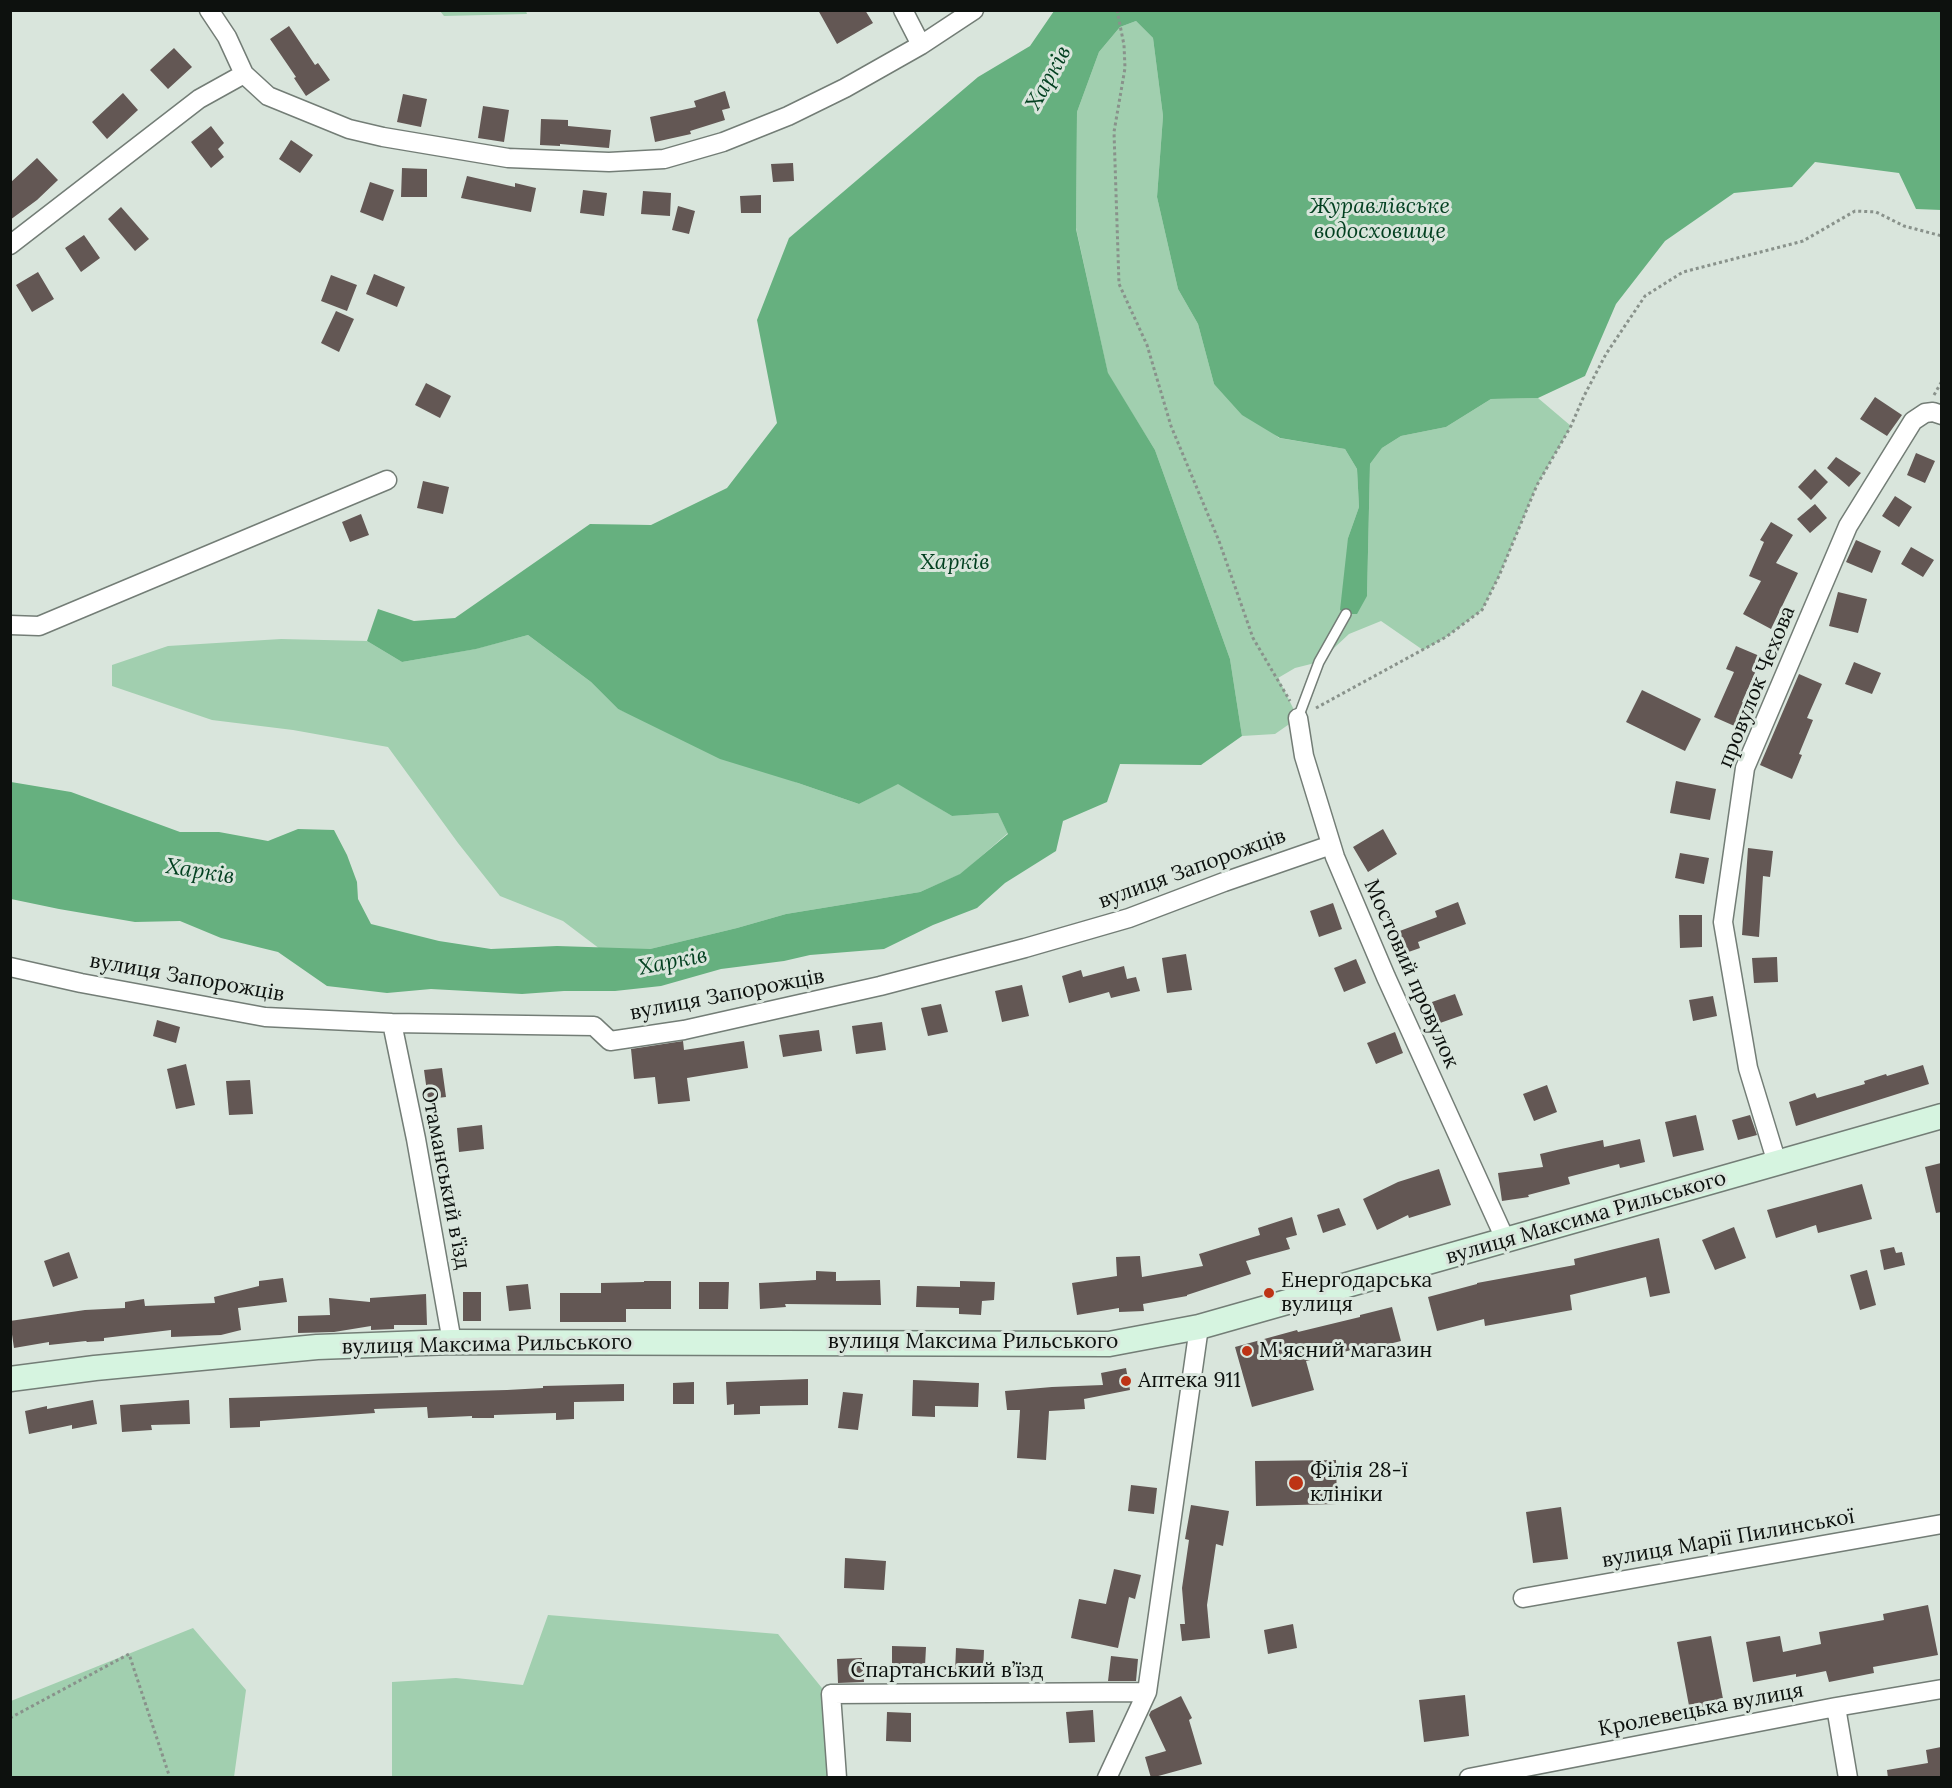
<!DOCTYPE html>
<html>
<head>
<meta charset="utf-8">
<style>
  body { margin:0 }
  #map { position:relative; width:1952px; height:1788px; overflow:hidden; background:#d9e5dc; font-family:Lora,serif }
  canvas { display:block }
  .frame { position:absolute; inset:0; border:12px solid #0d110e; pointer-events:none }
</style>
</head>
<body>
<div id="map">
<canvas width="1952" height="1788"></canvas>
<div class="frame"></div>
</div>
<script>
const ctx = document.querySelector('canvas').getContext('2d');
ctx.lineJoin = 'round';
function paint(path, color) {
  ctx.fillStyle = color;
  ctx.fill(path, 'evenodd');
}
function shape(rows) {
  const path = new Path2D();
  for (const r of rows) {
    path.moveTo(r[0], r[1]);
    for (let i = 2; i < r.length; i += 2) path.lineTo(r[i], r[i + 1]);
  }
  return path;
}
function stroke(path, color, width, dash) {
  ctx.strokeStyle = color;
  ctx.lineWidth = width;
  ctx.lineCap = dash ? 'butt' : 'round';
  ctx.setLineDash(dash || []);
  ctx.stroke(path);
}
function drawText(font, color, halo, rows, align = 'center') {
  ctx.font = font + ' Lora,serif';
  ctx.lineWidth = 6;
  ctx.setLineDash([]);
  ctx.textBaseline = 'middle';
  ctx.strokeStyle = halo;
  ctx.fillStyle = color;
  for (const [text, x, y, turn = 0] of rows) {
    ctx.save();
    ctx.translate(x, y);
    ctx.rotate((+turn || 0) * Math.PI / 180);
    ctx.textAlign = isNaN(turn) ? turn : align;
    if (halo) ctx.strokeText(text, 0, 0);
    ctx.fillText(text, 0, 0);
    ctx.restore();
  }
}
paint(shape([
  [526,11,527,14,444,16,440,11],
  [1136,21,1153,38,1163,116,1157,197,1178,289,1198,324,1214,384,1279,438,1345,449,1357,469,1359,507,1348,538,1367,596,1370,464,1382,448,1401,436,1446,427,1491,399,1538,398,1571,426,1537,485,1499,576,1482,610,1446,637,1423,650,1381,621,1349,634,1319,662,1295,668,1278,678,1298,718,1275,734,1242,736,1230,659,1155,450,1108,374,1076,228,1077,112,1099,52,1120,27],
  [528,635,591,682,618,709,798,783,859,804,898,783,952,816,998,813,1008,833,961,874,920,892,786,914,737,928,650,949,600,949,563,921,500,896,458,843,388,747,293,730,212,720,112,686,112,665,168,646,281,639,367,641,402,662,475,649],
  [548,1615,778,1634,826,1693,832,1777,392,1778,392,1682,456,1678,523,1685],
  [193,1628,246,1690,234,1777,11,1777,11,1701]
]), '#a1cfaf');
paint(shape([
  [1054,11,1941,11,1941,210,1916,209,1899,173,1815,162,1792,187,1734,193,1665,241,1616,304,1585,376,1538,398,1491,399,1446,427,1401,436,1382,448,1370,464,1367,596,1357,614,1346,614,1340,610,1348,538,1359,507,1357,469,1345,449,1280,438,1242,415,1214,384,1198,324,1178,289,1157,197,1163,116,1153,38,1136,21,1120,27,1099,52,1077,112,1076,229,1108,373,1155,450,1230,659,1242,736,1201,765,1120,764,1107,802,1063,821,1056,851,1005,883,977,908,933,925,884,949,810,955,784,961,721,969,661,986,615,991,564,991,522,994,431,989,387,993,327,986,278,952,221,938,180,921,135,922,59,909,11,899,11,782,71,792,180,832,219,832,268,841,298,829,334,830,347,855,357,882,358,899,371,924,439,941,491,949,557,946,650,949,737,928,786,914,920,892,960,874,1008,834,998,813,952,816,898,784,859,804,798,783,720,759,618,709,591,682,528,635,476,649,402,662,367,641,378,609,414,621,455,618,590,524,651,525,727,488,777,423,757,320,789,238,978,77,1030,46]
]), '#66b07f');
paint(shape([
  [818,10,865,10,873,23,837,44],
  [289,26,315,65,318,63,330,80,306,96,294,78,296,77,270,39],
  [174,48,192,67,168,89,150,70],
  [725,91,730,108,722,110,725,120,690,131,691,134,655,142,650,117,696,107,694,101],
  [123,93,138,110,107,139,92,122],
  [403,94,427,99,421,127,397,122],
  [483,106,509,110,504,142,478,138],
  [541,119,568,120,568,126,611,130,609,148,560,144,560,146,540,145],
  [211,126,224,143,218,149,224,157,211,168,191,142],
  [291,140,313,155,300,173,279,159],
  [37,158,58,180,37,200,10,220,10,183],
  [793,163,794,181,773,182,771,164],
  [402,168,427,169,427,197,401,197],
  [467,176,515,187,515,183,536,188,531,212,461,198],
  [370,182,394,190,383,221,360,212],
  [583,190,607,193,604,216,580,213],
  [643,191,671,193,670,216,641,214],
  [761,195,761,213,741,213,740,196],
  [678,206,695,211,689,234,672,230],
  [121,207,149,239,135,251,108,219],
  [84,235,100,258,81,272,65,248],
  [38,272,54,299,32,312,16,285],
  [374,274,405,287,397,307,366,294],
  [331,275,357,285,347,311,321,301],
  [336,311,354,319,339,352,321,343],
  [426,383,451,396,440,418,415,405],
  [1875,397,1902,415,1887,436,1860,419],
  [1916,453,1935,461,1925,483,1907,475],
  [1836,457,1861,473,1849,487,1827,468],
  [1815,469,1828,482,1811,500,1798,487],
  [423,481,449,487,443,514,417,508],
  [1895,496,1912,507,1899,527,1882,516],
  [1815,504,1827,518,1810,533,1797,519],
  [361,514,369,535,350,542,342,522],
  [1771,522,1793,535,1776,563,1798,573,1771,629,1743,614,1761,581,1749,576,1764,542,1760,540],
  [1856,540,1881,551,1872,573,1846,562],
  [1911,547,1934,560,1923,577,1901,564],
  [1838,592,1867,599,1858,633,1829,626],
  [1736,646,1762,657,1742,702,1749,705,1739,728,1714,717,1734,672,1726,669],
  [1854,662,1881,673,1872,694,1845,684],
  [1799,674,1822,684,1807,718,1813,720,1799,754,1802,755,1792,779,1760,765],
  [1642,690,1701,719,1685,751,1626,722],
  [1676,781,1716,789,1710,820,1670,813],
  [1383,829,1397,854,1368,872,1353,847],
  [1748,848,1773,851,1770,877,1763,876,1759,937,1742,935],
  [1680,853,1709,858,1704,884,1675,878],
  [1458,902,1466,924,1418,942,1420,948,1397,956,1389,935,1437,917,1435,911],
  [1333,903,1342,929,1319,937,1310,911],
  [1679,915,1702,915,1702,947,1680,948],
  [1186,954,1192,990,1167,993,1162,958],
  [1777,957,1778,982,1754,983,1752,958],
  [1356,959,1366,983,1344,992,1334,968],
  [1124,966,1127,979,1136,977,1140,991,1111,998,1109,992,1069,1003,1062,976,1081,970,1083,977],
  [1022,985,1029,1016,1002,1022,995,991],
  [1455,994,1463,1015,1440,1023,1432,1002],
  [1713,996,1717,1016,1693,1021,1689,1000],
  [941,1004,948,1032,928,1036,921,1008],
  [157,1020,180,1027,176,1043,153,1036],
  [882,1022,886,1050,856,1054,852,1026],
  [819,1030,822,1051,783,1057,779,1035],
  [1395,1032,1403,1053,1376,1064,1367,1043],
  [683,1041,684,1050,744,1041,748,1068,687,1078,690,1101,658,1104,655,1077,634,1079,631,1049],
  [186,1064,195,1105,176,1109,167,1069],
  [1923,1065,1929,1084,1796,1126,1789,1102,1815,1093,1817,1098,1865,1084,1864,1081,1886,1074,1887,1076],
  [442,1068,446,1097,428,1099,424,1070],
  [250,1080,253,1114,229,1115,226,1081],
  [1547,1085,1557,1112,1534,1121,1523,1094],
  [1696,1115,1704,1150,1673,1157,1665,1122],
  [1750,1115,1757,1135,1738,1140,1732,1120],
  [482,1125,484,1149,459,1152,457,1128],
  [1640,1139,1645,1162,1620,1168,1619,1164,1568,1177,1570,1184,1528,1195,1529,1197,1502,1201,1498,1173,1543,1167,1540,1154,1561,1149,1603,1140,1604,1147],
  [1941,1163,1941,1212,1936,1213,1925,1167],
  [1439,1169,1451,1205,1409,1218,1408,1215,1377,1230,1363,1199,1398,1182],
  [1862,1184,1872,1219,1818,1233,1816,1225,1776,1238,1767,1210],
  [1339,1208,1346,1225,1323,1233,1317,1215],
  [1292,1217,1297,1235,1286,1238,1290,1249,1246,1261,1251,1274,1187,1295,1187,1296,1143,1304,1144,1311,1119,1312,1119,1308,1077,1315,1072,1283,1117,1276,1116,1257,1140,1256,1142,1277,1203,1266,1199,1254,1260,1235,1258,1228],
  [1734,1227,1746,1258,1715,1270,1702,1240],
  [1659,1238,1670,1293,1650,1297,1646,1277,1570,1295,1572,1310,1485,1326,1484,1319,1437,1331,1428,1297,1477,1284,1477,1283,1575,1265,1574,1259],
  [1894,1247,1896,1253,1902,1252,1905,1265,1884,1270,1880,1250],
  [69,1252,78,1278,53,1287,44,1261],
  [1867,1270,1876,1305,1860,1310,1850,1275],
  [816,1271,836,1272,836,1281,880,1280,881,1305,785,1304,786,1307,760,1309,759,1283,816,1280],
  [283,1278,287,1302,238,1308,241,1330,221,1335,171,1337,171,1330,104,1338,104,1341,87,1342,86,1341,49,1345,49,1342,14,1348,10,1321,85,1310,125,1308,125,1302,144,1299,145,1306,215,1303,214,1297,259,1286,259,1281],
  [644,1281,671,1281,671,1309,626,1309,626,1322,560,1322,560,1293,601,1293,601,1283,644,1282],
  [960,1281,995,1282,994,1300,982,1301,981,1315,959,1314,959,1308,916,1307,917,1286,960,1287],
  [699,1282,729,1282,728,1309,699,1309],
  [528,1284,531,1309,509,1311,506,1286],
  [463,1292,481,1292,481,1321,463,1321],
  [426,1294,427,1325,394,1325,394,1329,371,1330,371,1326,334,1332,298,1333,298,1316,330,1315,329,1298,370,1302,370,1298],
  [1392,1307,1401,1341,1369,1349,1368,1346,1306,1361,1314,1390,1252,1407,1235,1347,1297,1330,1298,1332,1360,1317,1360,1315],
  [1126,1368,1130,1390,1084,1399,1085,1409,1049,1411,1046,1460,1017,1458,1020,1410,1007,1410,1005,1391,1052,1387,1103,1385,1101,1373],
  [808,1379,808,1405,760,1406,760,1414,734,1415,734,1404,727,1405,726,1382],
  [913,1380,979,1383,978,1407,935,1406,935,1417,912,1416],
  [694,1382,694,1404,673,1404,673,1383],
  [624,1384,624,1401,574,1402,574,1419,556,1420,556,1413,494,1415,494,1418,472,1418,472,1416,428,1418,427,1407,374,1409,375,1413,260,1421,260,1427,230,1428,229,1398,507,1390,543,1388,543,1386],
  [843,1392,863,1394,858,1430,838,1428],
  [93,1400,97,1424,72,1429,72,1425,29,1434,25,1411,47,1406,47,1409],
  [189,1400,190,1424,151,1425,152,1430,122,1432,120,1405],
  [1336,1460,1337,1504,1256,1506,1255,1461],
  [1131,1485,1157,1488,1154,1514,1128,1511],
  [1191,1505,1229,1511,1223,1546,1216,1544,1207,1605,1210,1638,1182,1641,1180,1624,1185,1624,1182,1588,1189,1540,1185,1539],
  [1561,1507,1568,1559,1533,1563,1526,1512],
  [845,1558,886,1561,884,1590,844,1588],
  [1114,1569,1141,1575,1135,1599,1129,1597,1118,1648,1071,1638,1079,1599,1106,1604],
  [1928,1605,1938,1655,1873,1667,1874,1673,1829,1682,1826,1671,1796,1677,1796,1674,1753,1682,1746,1642,1780,1636,1783,1652,1821,1644,1819,1632,1884,1620,1883,1614],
  [1293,1624,1297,1648,1268,1654,1264,1630],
  [1711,1636,1724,1704,1690,1711,1677,1642],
  [892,1646,926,1647,925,1666,915,1666,915,1675,892,1675],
  [956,1648,984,1650,983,1674,955,1672],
  [1111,1656,1138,1659,1136,1681,1108,1681],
  [862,1658,864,1682,838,1683,837,1659],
  [1465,1695,1469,1736,1424,1742,1419,1700],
  [1181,1696,1192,1718,1189,1720,1202,1764,1151,1778,1145,1757,1166,1751,1149,1715,1151,1711],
  [1093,1710,1095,1742,1069,1743,1066,1712],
  [887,1712,911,1713,911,1742,886,1741],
  [1941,1747,1941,1778,1888,1778,1887,1770,1928,1763,1926,1750]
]), '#635754');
const service = shape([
  [1298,718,1319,662,1346,614]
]);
const minor = shape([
  [209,10,227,37,244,74,268,96,349,129,383,137,508,158,609,162,664,159,723,142,788,116,845,88,921,45,974,10],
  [903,10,921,45],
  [10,245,199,99,244,74],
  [10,625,39,626,387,480],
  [1298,718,1304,756,1335,857,1386,977,1506,1241],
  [10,967,81,983,265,1017,392,1023,594,1026,610,1041,684,1030,880,986,1025,948,1129,918,1224,882,1331,845],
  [392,1023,416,1139,452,1342],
  [1777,1163,1748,1068,1723,922,1745,768,1848,526,1913,421,1925,413,1933,412,1942,415],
  [1523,1598,1942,1524],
  [1836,1707,1848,1778],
  [837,1778,831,1694,1147,1692],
  [1107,1778,1147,1692,1199,1327],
  [1469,1778,1836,1707,1942,1689]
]);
const secondary = shape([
  [10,1379,95,1368,317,1347,452,1342,1109,1344,1199,1327,1942,1116]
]);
stroke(service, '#737d76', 12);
stroke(minor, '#737d76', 21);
stroke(secondary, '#737d76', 27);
stroke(shape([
  [1117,10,1124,45,1125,68,1114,132,1119,284,1147,345,1171,426,1219,541,1253,638,1290,701],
  [1934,395,1942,381],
  [1316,708,1446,637,1482,610,1499,576,1537,485,1571,426,1584,396,1606,354,1645,296,1683,272,1803,241,1855,211,1876,212,1904,226,1942,236],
  [10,1718,129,1654,170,1778]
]), '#89928b', 3, [3, 3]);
stroke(service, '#fff', 9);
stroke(minor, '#fff', 18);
stroke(secondary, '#d6f4e0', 24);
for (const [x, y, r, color] of [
  [1269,1293,6,"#bd3315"],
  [1247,1351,6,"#bd3315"],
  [1126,1381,6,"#bd3315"],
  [1296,1483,8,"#bd3315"]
]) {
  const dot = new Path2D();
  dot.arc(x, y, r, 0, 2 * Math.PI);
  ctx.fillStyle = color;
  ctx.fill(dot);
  stroke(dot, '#d9e5dc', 2);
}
drawText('21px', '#0d110e', '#d9e5dc', [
  ["провулок Чехова",1757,687,-68],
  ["вулиця Запорожців",1192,869,-20],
  ["Мостовий провулок",1411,974,66],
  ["вулиця Запорожців",187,978,10],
  ["вулиця Запорожців",727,995,-11],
  ["Отаманський в'їзд",445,1178,79],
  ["вулиця Максима Рильського",1586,1218,-16],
  ["вулиця Максима Рильського",973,1342],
  ["вулиця Максима Рильського",487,1345,-1],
  ["вулиця Марії Пилинської",1728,1539,-10],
  ["Спартанський в’їзд",947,1671],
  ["Кролевецька вулиця",1701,1710,-11]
]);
drawText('21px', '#0d110e', '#d9e5dc', [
  ["Енергодарська",1281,1281],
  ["вулиця",1281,1305],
  ["М'ясний магазин",1259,1351],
  ["Аптека 911",1138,1381],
  ["Філія 28-ї",1310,1471],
  ["клініки",1310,1495]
], 'left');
drawText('italic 22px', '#013f1f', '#d9e5dc', [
  ["Харків",1049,78,-61],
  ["Журавлівське",1380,207],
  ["водосховище",1380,232],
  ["Харків",955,563],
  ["Харків",200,872,9],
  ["Харків",673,962,-11]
]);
</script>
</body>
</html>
